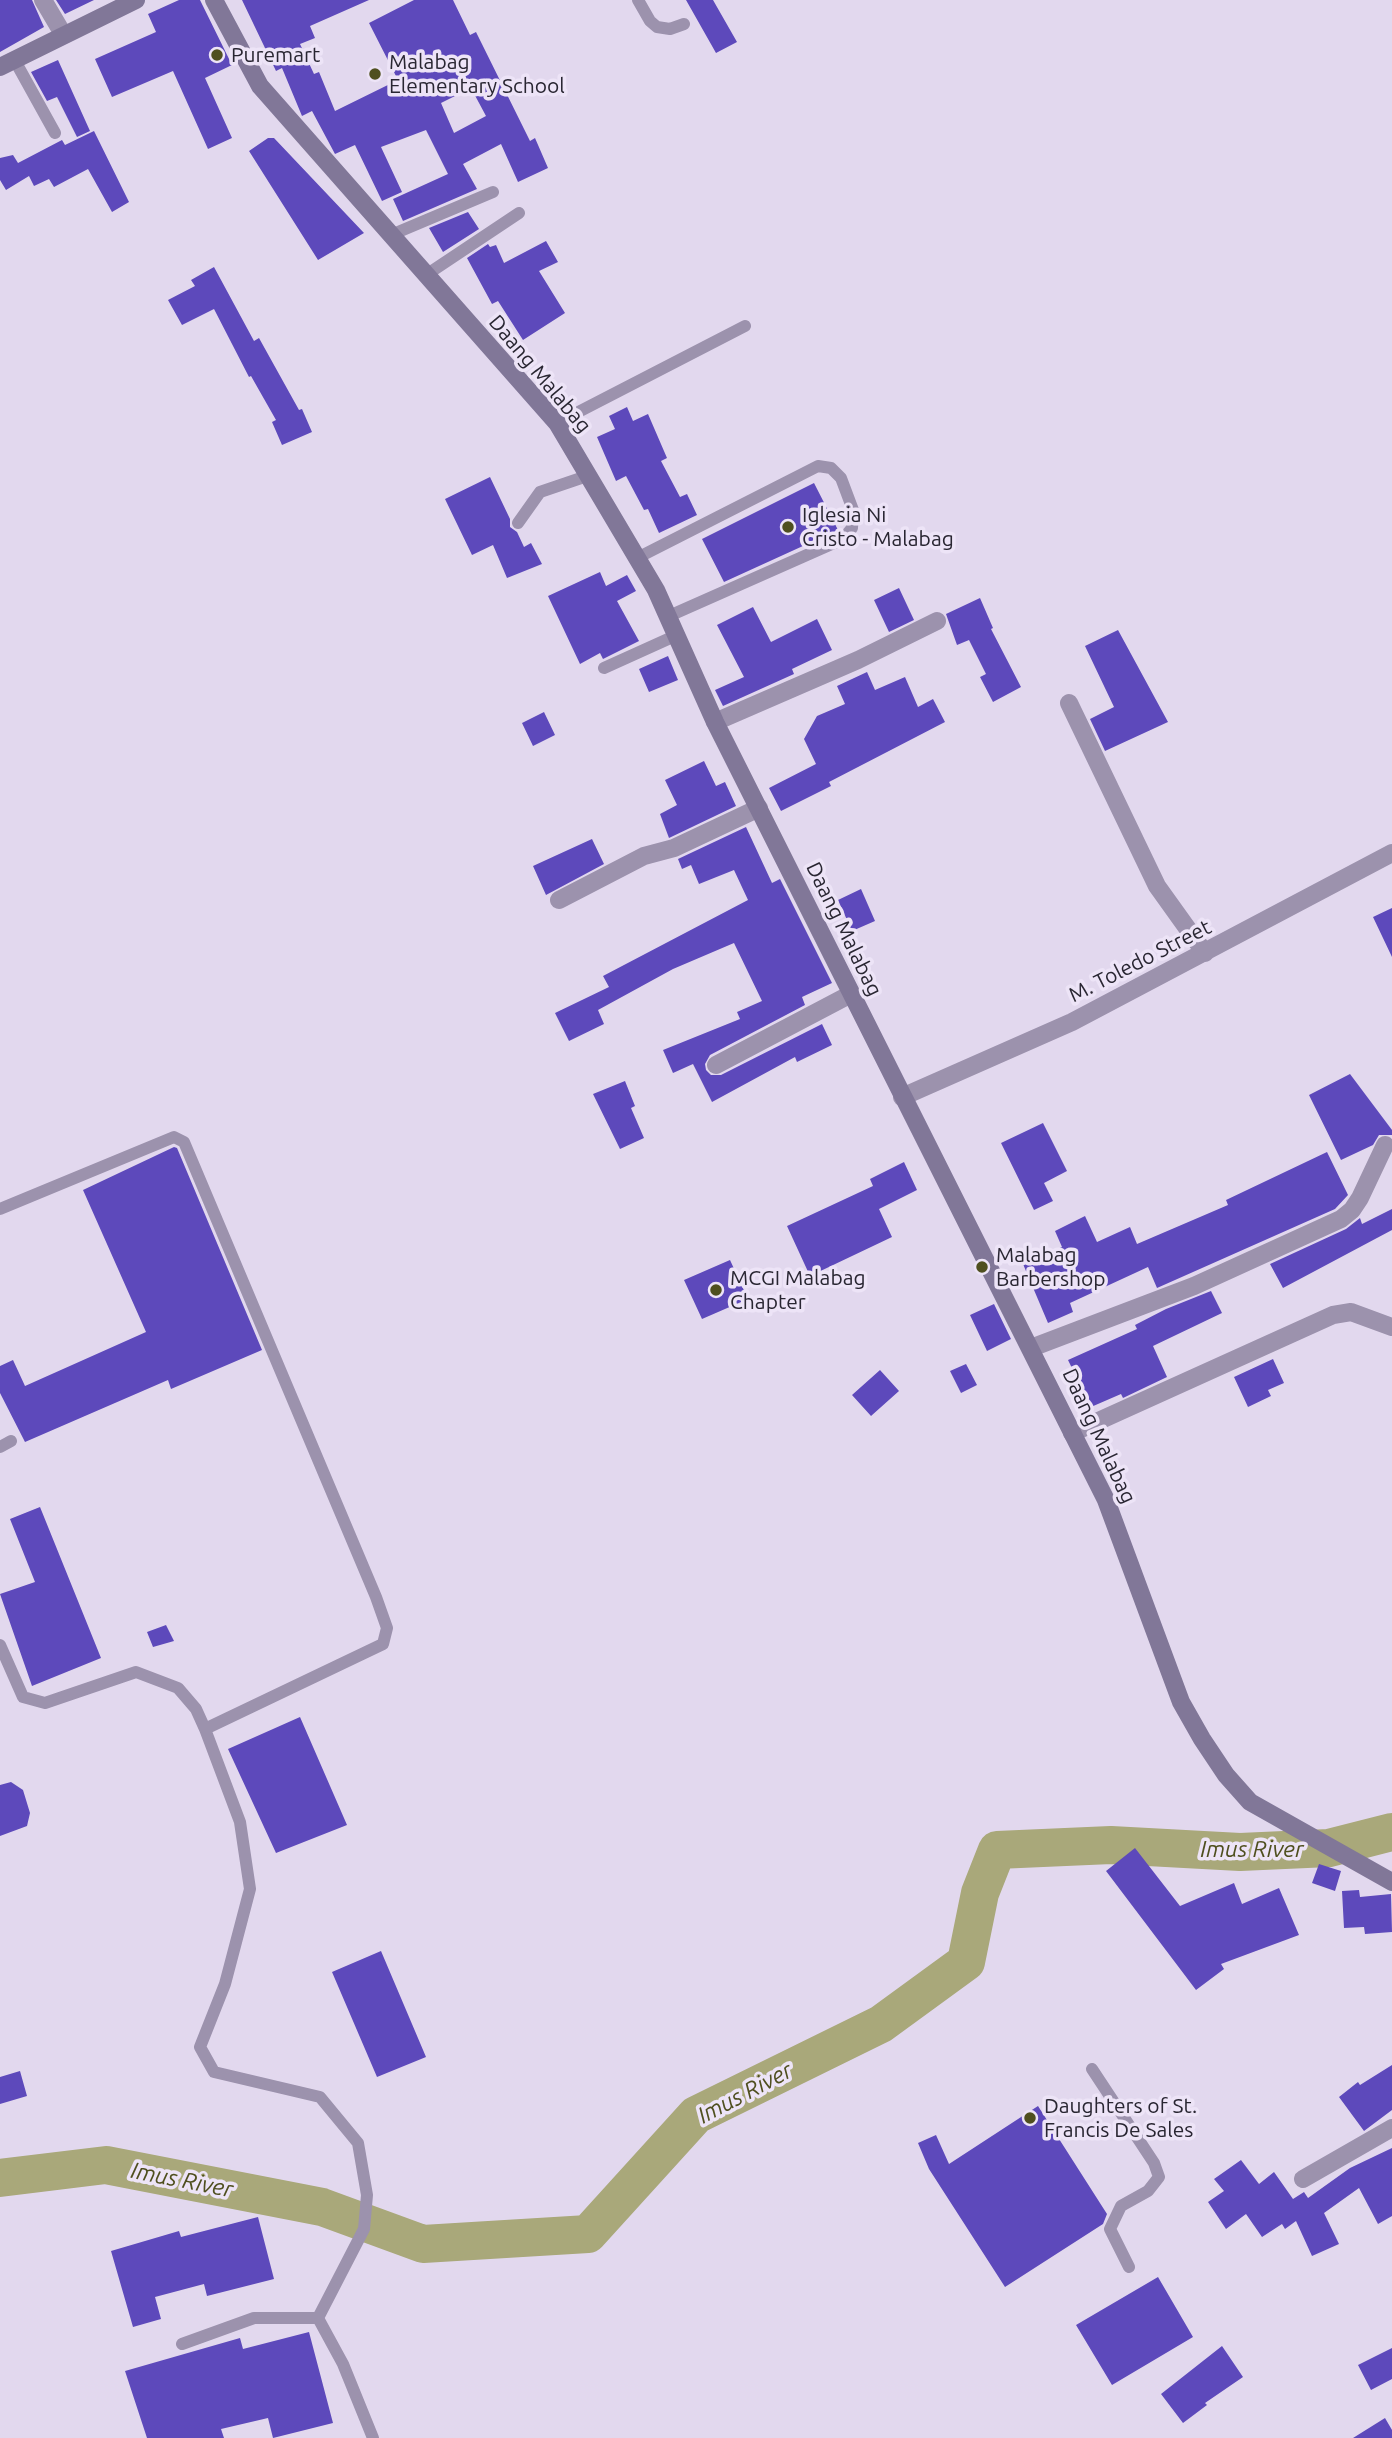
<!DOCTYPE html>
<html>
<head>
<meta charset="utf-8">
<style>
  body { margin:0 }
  canvas { display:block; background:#e2d8ee }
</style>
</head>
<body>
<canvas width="1392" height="2438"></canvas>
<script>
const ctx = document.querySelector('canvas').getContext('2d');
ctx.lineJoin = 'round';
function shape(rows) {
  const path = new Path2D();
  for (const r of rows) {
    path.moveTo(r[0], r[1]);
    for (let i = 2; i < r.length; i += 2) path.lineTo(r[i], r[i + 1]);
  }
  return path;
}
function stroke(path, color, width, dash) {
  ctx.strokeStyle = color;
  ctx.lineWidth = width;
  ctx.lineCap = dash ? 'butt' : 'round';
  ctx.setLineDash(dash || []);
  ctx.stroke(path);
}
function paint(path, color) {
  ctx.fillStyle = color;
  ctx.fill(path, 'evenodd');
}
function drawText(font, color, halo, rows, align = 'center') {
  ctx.font = font + ' Ubuntu,sans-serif';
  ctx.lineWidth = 7;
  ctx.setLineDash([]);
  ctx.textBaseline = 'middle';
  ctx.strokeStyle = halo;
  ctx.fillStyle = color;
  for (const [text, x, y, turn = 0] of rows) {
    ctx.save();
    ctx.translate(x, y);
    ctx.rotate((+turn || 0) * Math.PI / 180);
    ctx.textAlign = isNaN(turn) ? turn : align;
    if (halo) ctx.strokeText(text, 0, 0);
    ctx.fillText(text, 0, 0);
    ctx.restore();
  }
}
stroke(shape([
  [0,2178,106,2165,322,2207,423,2244,588,2234,696,2115,881,2024,966,1962,980,1893,997,1850,1111,1845,1240,1852,1329,1848,1392,1832]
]), '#a9a87a', 38);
paint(shape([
  [0,0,32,0,44,27,0,52],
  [56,0,94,0,65,14],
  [179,0,200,0,232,65,205,78,232,138,208,149,173,71,112,97,95,59,156,32,148,14],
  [242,0,369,0,310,26,315,38,300,44,314,74,319,72,335,111,398,80,369,23,414,0,453,0,470,35,476,32,530,141,535,138,548,168,518,182,501,144,463,164,477,189,403,221,393,199,448,174,426,130,381,147,402,192,382,201,355,145,335,154,312,111,302,116,282,68,276,71],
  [471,88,486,116,454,133,441,103],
  [686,0,713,0,737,42,716,53],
  [58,60,90,131,77,137,57,97,47,101,31,72],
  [94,131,129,202,112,212,88,169,54,187,49,179,34,186,29,176,6,190,0,180,0,158,13,155,18,163,62,140,65,145],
  [268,138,274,138,364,233,318,260,249,151],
  [468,212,479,229,443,252,429,228],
  [546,241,558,262,539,271,565,313,523,340,498,301,492,304,467,258,488,244,490,247,496,245,504,263],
  [214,267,254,341,259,338,299,410,302,409,312,432,282,445,272,422,276,420,251,376,249,377,214,309,182,325,168,300,195,286,191,280],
  [627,407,633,421,648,414,667,458,661,461,680,497,687,494,697,515,659,533,648,509,644,510,626,476,616,481,597,437,615,429,609,416],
  [490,477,510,519,510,527,517,532,524,547,531,543,542,564,507,578,493,545,472,555,445,499],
  [814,483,838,530,724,582,702,539],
  [600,572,606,586,627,575,636,591,617,601,639,641,603,659,600,653,580,664,548,596],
  [899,588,914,620,889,632,874,600],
  [980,598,993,628,991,629,1021,687,993,702,980,677,986,674,969,640,957,645,946,614],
  [753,607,771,642,817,619,832,650,792,669,794,674,723,706,715,690,744,677,717,625],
  [1118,630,1168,722,1105,751,1090,719,1114,707,1085,646],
  [668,656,678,680,649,692,639,669],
  [867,672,875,690,905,677,918,707,933,699,945,722,829,782,831,786,781,811,769,788,816,764,804,739,817,716,845,704,837,686],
  [544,712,555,735,533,746,522,723],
  [704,761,716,786,725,782,736,806,669,838,660,814,677,805,665,780],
  [746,827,772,883,780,879,832,983,802,997,805,1005,710,1055,705,1064,706,1070,711,1075,721,1075,822,1024,832,1045,797,1062,795,1057,712,1102,693,1064,673,1073,663,1050,740,1019,737,1012,762,1001,734,943,673,969,598,1010,604,1024,569,1041,555,1013,609,987,603,976,748,900,734,870,699,884,691,865,682,869,678,859],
  [592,839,604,864,546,895,533,866],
  [861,889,875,921,852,931,838,900],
  [1392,908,1392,957,1373,917],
  [1350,1074,1392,1130,1392,1135,1379,1135,1373,1145,1341,1160,1309,1095],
  [625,1081,635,1106,631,1108,644,1138,620,1149,593,1094],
  [1043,1123,1067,1171,1044,1183,1053,1201,1034,1210,1001,1143],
  [174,1147,177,1148,262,1350,171,1389,168,1380,25,1442,0,1393,0,1366,13,1360,25,1386,146,1332,83,1190],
  [1327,1152,1348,1195,1335,1209,1157,1288,1148,1267,1070,1303,1073,1312,1048,1323,1023,1264,1062,1247,1055,1231,1085,1216,1097,1242,1130,1227,1137,1244,1228,1205,1226,1200],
  [904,1162,917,1190,879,1209,892,1237,810,1276,787,1226,873,1186,870,1179],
  [1392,1209,1392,1230,1283,1288,1270,1264,1346,1229,1360,1218,1362,1224],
  [730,1260,748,1299,702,1319,684,1280],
  [1211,1291,1222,1313,1153,1346,1167,1377,1123,1398,1121,1394,1091,1407,1068,1360,1137,1329,1135,1325,1166,1309],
  [994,1304,1011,1339,987,1351,970,1315],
  [1273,1359,1284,1383,1268,1390,1271,1396,1248,1407,1234,1377],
  [966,1364,977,1385,961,1393,950,1371],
  [880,1370,899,1391,871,1416,852,1395],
  [40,1507,101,1658,32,1686,0,1594,35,1582,10,1519],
  [166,1625,174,1641,153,1647,147,1632],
  [300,1717,347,1825,276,1853,228,1749],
  [11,1782,23,1790,30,1813,27,1826,0,1836,0,1785],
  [1135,1848,1180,1906,1234,1883,1242,1904,1279,1888,1299,1935,1221,1964,1224,1969,1196,1990,1106,1871],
  [1319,1864,1341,1871,1335,1891,1312,1883],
  [1359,1890,1360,1897,1391,1894,1392,1932,1365,1934,1364,1927,1344,1928,1342,1891],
  [381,1951,426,2057,377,2077,332,1972],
  [1392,2065,1392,2110,1364,2131,1339,2097,1358,2082,1360,2085],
  [20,2071,27,2096,0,2104,0,2077],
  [1038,2106,1107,2214,1103,2224,1005,2287,929,2169,918,2143,936,2135,949,2164],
  [1392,2148,1392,2216,1378,2224,1359,2188,1324,2213,1339,2244,1312,2256,1296,2221,1285,2229,1282,2224,1262,2237,1246,2214,1226,2229,1208,2202,1224,2191,1214,2179,1241,2160,1259,2184,1274,2172,1293,2199,1304,2192,1308,2198,1350,2168],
  [258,2217,274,2279,207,2296,204,2284,155,2297,161,2319,133,2327,111,2251,179,2231,181,2237],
  [1158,2277,1193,2337,1112,2385,1076,2325],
  [309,2332,333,2423,273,2438,268,2418,221,2429,224,2438,147,2438,125,2371,240,2338,243,2349],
  [1222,2346,1243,2377,1205,2403,1207,2405,1183,2423,1161,2394],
  [1392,2348,1392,2379,1371,2390,1358,2365],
  [1385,2418,1392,2430,1392,2438,1353,2438]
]), '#5d49bb');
stroke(shape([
  [638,0,650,21,657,27,670,29,684,24],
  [14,59,55,133],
  [391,235,493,192],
  [426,275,519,213],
  [557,423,745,326],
  [518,523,540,492,590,475],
  [637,558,818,466,831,468,841,478,853,510,852,528,843,539,669,616],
  [604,668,677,635],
  [0,1209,174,1137,184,1142,376,1597,387,1628,383,1644,205,1729],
  [0,1447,11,1441],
  [0,1645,23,1697,45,1703,136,1672,178,1688,196,1709,205,1729,240,1822,250,1889,225,1984,200,2047,214,2072,320,2097,358,2143,367,2195,364,2229,318,2318,343,2364,373,2438],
  [1092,2069,1154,2163,1159,2177,1148,2191,1121,2206,1110,2229,1129,2267],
  [182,2344,254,2318,318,2318]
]), '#9c92ad', 12);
stroke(shape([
  [43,0,63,34],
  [1069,703,1157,886,1205,953],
  [715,722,858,660,937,621],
  [559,900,644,856,674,848,759,808],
  [716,1065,851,994],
  [902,1097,1072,1022,1392,853],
  [1031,1348,1194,1286,1341,1219,1352,1210,1360,1198,1385,1145],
  [1072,1433,1333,1315,1351,1312,1392,1327],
  [1303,2179,1392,2128]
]), '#9c92ad', 18);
stroke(shape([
  [214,0,260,86,557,423,656,590,715,722,1106,1500,1181,1702,1202,1739,1226,1775,1250,1802,1392,1882],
  [0,67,136,0]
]), '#817798', 18);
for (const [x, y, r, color] of [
  [217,55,7,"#4f4f1f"],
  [375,74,7,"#4f4f1f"],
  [788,527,7,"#4f4f1f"],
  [982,1267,7,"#4f4f1f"],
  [716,1290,7,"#4f4f1f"],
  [1030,2118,7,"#4f4f1f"]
]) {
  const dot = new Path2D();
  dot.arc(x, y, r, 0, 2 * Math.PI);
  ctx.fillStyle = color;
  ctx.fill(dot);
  stroke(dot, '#ede4f7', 2.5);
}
drawText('21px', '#292632', '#ede4f7', [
  ["Puremart",231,55],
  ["Malabag",389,62],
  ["Elementary School",389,86],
  ["Iglesia Ni",802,515],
  ["Cristo - Malabag",802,539],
  ["Malabag",996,1255],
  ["Barbershop",996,1279],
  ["MCGI Malabag",730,1278],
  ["Chapter",730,1302],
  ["Daughters of St.",1044,2106],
  ["Francis De Sales",1044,2130]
], 'left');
drawText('21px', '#292632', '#ede4f7', [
  ["Daang Malabag",540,374,50],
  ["Daang Malabag",844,929,64],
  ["M. Toledo Street",1140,961,-27],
  ["Daang Malabag",1099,1436,65]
]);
drawText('italic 23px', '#4f4f1f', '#ede4f7', [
  ["Imus River",1252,1849],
  ["Imus River",745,2093,-28],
  ["Imus River",182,2180,11]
]);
</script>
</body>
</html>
